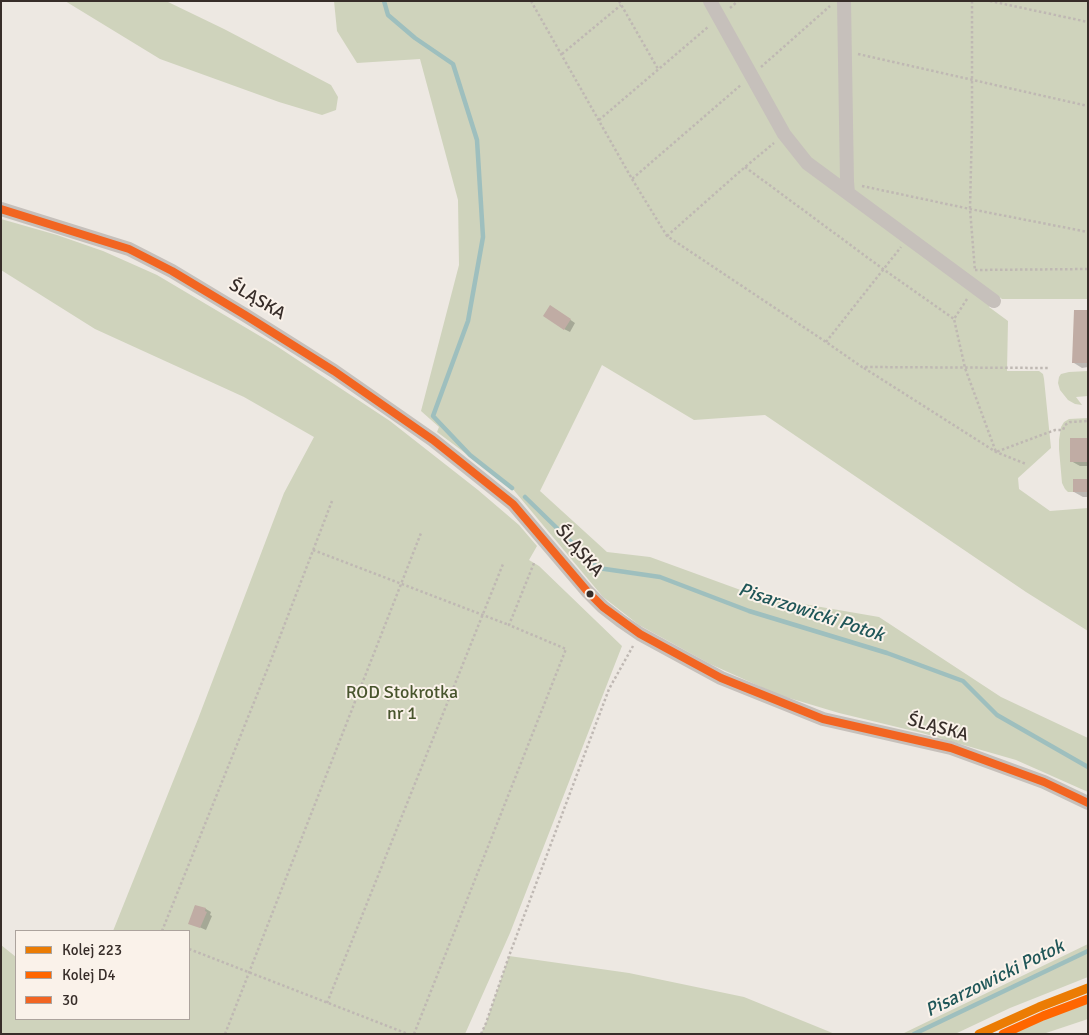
<!DOCTYPE html>
<html>
<head>
<meta charset="utf-8">
<style>
  body { margin:0 }
  #map { position:relative; width:1089px; height:1035px; overflow:hidden; background:#ede8e2; font-family:Signika,sans-serif }
  canvas { display:block }
  .frame { position:absolute; inset:0; border:2px solid #372d29; pointer-events:none }
  .legend { position:absolute; left:15px; top:930px; width:175px; height:90px; box-sizing:border-box; background:#faf2ea; border:1px solid #aca39d; margin:0; padding:6px 9px; list-style:none; font-size:15px; color:#372d29 }
  .legend li { display:flex; align-items:center; gap:10px; height:25px }
  .legend b { width:25px; border:1px solid #aca39d }
</style>
</head>
<body>
<div id="map">
<canvas width="1089" height="1035"></canvas>
<div class="frame"></div>
<ul class="legend">
<li><b style="height:6px;background:#eb7c04"></b>Kolej 223</li>
<li><b style="height:6px;background:#f60"></b>Kolej D4</li>
<li><b style="height:6px;background:#f26522"></b>30</li>
</ul>
</div>
<script>
const ctx = document.querySelector('canvas').getContext('2d');
ctx.lineJoin = 'round';
function paint(path, color) {
  ctx.fillStyle = color;
  ctx.fill(path, 'evenodd');
}
function shape(rows) {
  const path = new Path2D();
  for (const r of rows) {
    path.moveTo(r[0], r[1]);
    for (let i = 2; i < r.length; i += 2) path.lineTo(r[i], r[i + 1]);
  }
  return path;
}
function stroke(path, color, width, dash) {
  ctx.strokeStyle = color;
  ctx.lineWidth = width;
  ctx.lineCap = dash ? 'butt' : 'round';
  ctx.setLineDash(dash || []);
  ctx.stroke(path);
}
function drawText(font, color, halo, rows, align = 'center') {
  ctx.font = font + ' Signika,sans-serif';
  ctx.lineWidth = 4;
  ctx.setLineDash([]);
  ctx.textBaseline = 'middle';
  ctx.strokeStyle = halo;
  ctx.fillStyle = color;
  for (const [text, x, y, turn = 0] of rows) {
    ctx.save();
    ctx.translate(x, y);
    ctx.rotate((+turn || 0) * Math.PI / 180);
    ctx.textAlign = isNaN(turn) ? turn : align;
    if (halo) ctx.strokeText(text, 0, 0);
    ctx.fillText(text, 0, 0);
    ctx.restore();
  }
}
paint(shape([
  [65,1,166,1,224,29,331,85,338,97,336,110,322,115,279,102,160,59],
  [334,1,1088,1,1088,299,1002,299,998,296,989,307,1008,321,1007,371,1039,371,1043,374,1044,379,1051,448,1018,478,1019,489,1050,511,1088,508,1088,631,1026,592,765,415,694,420,602,365,540,491,607,552,650,557,757,596,879,617,1001,697,1088,738,1088,792,1016,760,922,733,839,713,779,695,710,664,639,625,603,597,512,488,437,432,439,427,421,411,459,265,458,200,420,59,357,63,337,31],
  [1,219,57,235,103,251,157,275,275,345,390,421,478,490,519,525,537,546,529,560,539,566,622,646,510,933,465,1034,1,1034,1,945,16,957,16,1019,189,1019,189,931,113,931,198,719,284,493,314,437,244,397,95,329,1,270],
  [1088,371,1088,396,1076,397,1082,405,1075,404,1068,400,1060,390,1058,383,1059,377,1061,374,1069,372],
  [1088,418,1088,492,1068,492,1065,489,1062,483,1059,449,1059,440,1061,427,1064,422,1069,419],
  [1088,944,1088,977,1010,1008,955,1034,902,1034],
  [509,956,629,973,744,997,835,1034,481,1034,486,1023],
  [1088,1001,1088,1019,1043,1034,1007,1034,1054,1013]
]), '#cfd3bc');
paint(shape([
  [556,310,575,323,570,332,564,329],
  [1088,311,1088,367,1082,368,1074,363],
  [1088,440,1088,466,1080,466,1071,461],
  [1088,480,1088,497,1083,497,1074,492],
  [195,906,206,909,211,912,210,915,212,916,206,930,190,923]
]), '#0003');
stroke(shape([
  [384,1,388,15,415,38,453,64,477,140,483,237,468,321,433,416,470,455,512,488],
  [525,497,598,568,660,577,749,611,887,653,963,681,997,715,1088,767],
  [914,1034,1088,951]
]), '#9ebfbe', 4.5);
paint(shape([
  [550,305,571,319,564,330,543,316],
  [1074,310,1088,310,1088,363,1072,363],
  [1070,438,1088,438,1088,462,1070,462],
  [1073,479,1088,479,1088,492,1073,492],
  [195,905,206,908,205,911,207,912,200,928,188,924]
]), '#c0aca4');
stroke(shape([
  [531,1,632,179,742,84],
  [619,1,658,69],
  [972,1,972,126,970,209,975,271],
  [990,1,1088,22],
  [730,8,738,1],
  [562,54,621,5],
  [858,54,1088,106],
  [761,67,830,6],
  [599,120,708,27],
  [745,167,883,269,954,319],
  [632,179,667,236,826,342,862,367,1050,368],
  [862,186,970,209,1088,232],
  [667,236,745,167,774,143],
  [975,270,1088,269],
  [967,299,954,319,965,368,996,452,1055,430,1063,430,1065,425,1070,422,1088,421],
  [826,342,901,247],
  [864,368,996,452,1026,464],
  [313,550,509,625],
  [162,931,269,665,332,501],
  [189,949,408,1034],
  [327,1003,503,564],
  [225,1034,421,533],
  [414,1034,566,649,509,625,534,563],
  [481,1034,486,1023,509,956,609,689,633,646]
]), '#bfb8b3', 2.5, [2.5, 2.5]);
stroke(shape([
  [710,1,784,134,807,163,994,301],
  [844,1,847,182,848,193],
  [1,209,129,249,172,271,245,315,334,371,433,440,513,504,587,591,603,607,621,621,640,634,721,678,823,719,951,748,1044,782,1088,803]
]), '#c6c0bb', 14);
stroke(shape([
  [1,209,129,249,172,271,245,315,334,371,433,440,513,504,587,591,603,607,640,634,721,678,823,719,951,748,1044,782,1088,803]
]), '#f26522', 8);
stroke(shape([
  [979,1034,1039,1007,1088,988]
]), '#eb7c04', 9);
stroke(shape([
  [1003,1034,1043,1016,1088,999]
]), '#f60', 9);
for (const [x, y, r, color] of [
  [590,594,4.5,"#372d29"]
]) {
  const dot = new Path2D();
  dot.arc(x, y, r, 0, 2 * Math.PI);
  ctx.fillStyle = color;
  ctx.fill(dot);
  stroke(dot, '#faf2ea', 2);
}
drawText('18px', '#372d29', '#faf2ea', [
  ["ŚLĄSKA",257,300,31],
  ["ŚLĄSKA",579,551,49],
  ["ŚLĄSKA",938,728,15]
]);
drawText('18px', '#48552d', '#faf2ea', [
  ["ROD Stokrotka",402,693],
  ["nr 1",402,714]
]);
drawText('italic 19px', '#1f5658', '#faf2ea', [
  ["Pisarzowicki Potok",811,613,18],
  ["Pisarzowicki Potok",995,979,-26]
]);
</script>
</body>
</html>
